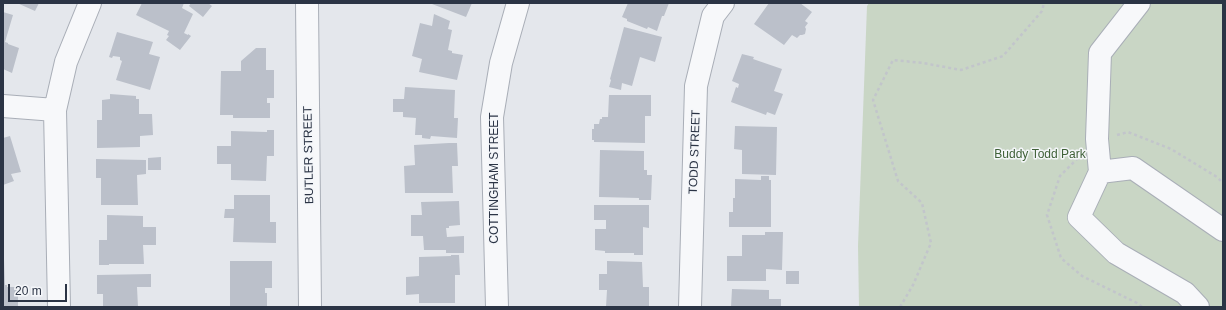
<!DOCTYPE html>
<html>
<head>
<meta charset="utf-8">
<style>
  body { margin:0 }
  #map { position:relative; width:1226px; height:310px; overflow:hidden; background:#e4e7ec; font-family:Arial,sans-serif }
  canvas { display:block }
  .frame { position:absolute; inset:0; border:4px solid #2b3445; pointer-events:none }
  .scale { position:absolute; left:8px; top:284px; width:59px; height:18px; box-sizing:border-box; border:2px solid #2b3445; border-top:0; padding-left:5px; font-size:12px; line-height:14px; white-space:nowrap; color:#2b3445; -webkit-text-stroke:3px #f4f6f9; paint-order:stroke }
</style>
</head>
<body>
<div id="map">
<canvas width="1226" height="310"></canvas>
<div class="frame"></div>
<div class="scale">20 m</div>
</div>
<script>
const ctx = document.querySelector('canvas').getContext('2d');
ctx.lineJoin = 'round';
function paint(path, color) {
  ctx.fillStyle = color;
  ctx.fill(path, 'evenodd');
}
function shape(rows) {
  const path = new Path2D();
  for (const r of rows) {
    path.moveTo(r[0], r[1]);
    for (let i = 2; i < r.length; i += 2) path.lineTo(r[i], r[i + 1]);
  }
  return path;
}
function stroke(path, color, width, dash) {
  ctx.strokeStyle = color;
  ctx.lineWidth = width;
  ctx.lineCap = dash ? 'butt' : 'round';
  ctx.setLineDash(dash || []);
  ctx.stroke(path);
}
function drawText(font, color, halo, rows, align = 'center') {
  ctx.font = font + ' Arial,sans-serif';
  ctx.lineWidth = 3;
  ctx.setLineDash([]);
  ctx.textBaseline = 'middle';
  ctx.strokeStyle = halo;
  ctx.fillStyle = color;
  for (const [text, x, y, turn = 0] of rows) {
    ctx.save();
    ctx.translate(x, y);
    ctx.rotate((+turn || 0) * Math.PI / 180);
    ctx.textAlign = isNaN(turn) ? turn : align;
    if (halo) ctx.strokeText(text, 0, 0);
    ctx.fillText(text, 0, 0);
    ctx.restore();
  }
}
paint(shape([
  [869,3,1223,3,1223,307,859,307,858,246,867,6]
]), '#c9d6c5');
paint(shape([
  [17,3,39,3,35,11],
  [142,3,184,3,182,8,193,14,184,33,188,35,188,34,191,36,180,50,166,40,169,36,167,35,169,31,136,15],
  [191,3,208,3,212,6,203,17,189,6],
  [433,3,472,3,466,17,432,4],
  [628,3,669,3,664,16,662,16,657,31,648,27,647,29,627,21,627,19,622,17],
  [769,3,800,3,812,12,805,21,808,23,805,27,806,29,805,34,802,35,800,35,797,38,792,35,784,45,754,24],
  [3,12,13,15,5,42,8,43,8,44,19,48,12,73,3,69],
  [434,14,450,21,448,29,452,30,448,50,452,51,452,53,463,55,457,80,419,72,422,59,412,56,420,23,432,26],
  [624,27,662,37,655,62,640,57,632,86,622,83,621,90,609,87,611,80,610,79],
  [117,32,153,42,149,54,160,57,150,90,116,80,122,61,120,60,120,57,113,56,112,58,109,57],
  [256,48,266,48,266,70,274,70,274,98,267,98,267,103,270,103,270,118,233,118,233,115,220,115,221,71,241,71,241,61],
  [742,54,754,57,753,59,782,69,774,91,783,94,775,115,767,112,766,115,731,102,736,87,738,88,739,84,732,81],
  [405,87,455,90,454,118,458,118,457,138,431,136,430,139,422,138,422,135,415,135,416,118,403,117,403,112,393,112,393,99,404,99],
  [110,94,136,96,136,99,139,99,139,114,152,114,153,135,140,136,140,147,97,148,97,120,102,120,102,100,110,99],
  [609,95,651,95,651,116,645,116,645,143,594,142,594,140,592,140,592,129,594,129,594,124,599,124,600,119,602,119,602,117,608,117],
  [735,126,777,127,776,175,742,174,742,150,734,149],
  [267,130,274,130,274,156,267,156,266,181,231,180,231,164,217,164,217,146,231,146,231,131,267,132],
  [10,136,21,172,11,174,14,181,3,185,3,138],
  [449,143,457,143,458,166,452,166,453,193,405,193,404,166,415,165,414,145],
  [600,150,644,151,644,170,647,170,647,175,652,175,651,200,639,200,639,198,599,197],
  [161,157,161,170,148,170,148,158],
  [96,159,146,160,146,174,137,175,138,205,101,205,101,178,96,178],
  [761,176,769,176,769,180,771,180,771,227,729,227,729,212,733,212,733,198,735,198,735,179,761,180],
  [234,195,270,195,270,222,276,222,276,243,233,242,234,218,224,218,225,209,234,209],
  [459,201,460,225,449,226,449,228,446,228,447,237,464,236,464,253,446,253,446,250,424,250,423,236,411,236,411,215,422,215,421,202],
  [594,205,649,205,649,228,643,227,643,255,634,255,634,253,605,253,605,251,595,250,595,229,606,229,606,220,594,220],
  [107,215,143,216,143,227,156,227,156,245,143,245,144,264,109,264,109,265,99,265,99,240,107,240],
  [765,232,783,232,782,270,766,269,766,281,727,281,727,256,742,256,742,235,765,235],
  [451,255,459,255,460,275,455,275,455,303,419,303,419,294,406,295,406,277,419,276,419,257,451,256],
  [3,259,4,259,5,285,7,285,7,287,18,287,18,307,3,307],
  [230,261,272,261,272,288,265,288,265,293,267,293,267,307,230,307],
  [607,261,642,262,643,287,649,287,649,307,606,307,607,290,599,290,599,274,607,274],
  [786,271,799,271,799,284,786,284],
  [151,274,151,287,137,287,138,307,103,307,103,294,97,294,97,275],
  [732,289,769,290,769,299,781,299,781,307,731,307]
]), '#bbc0ca');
const minor = shape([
  [307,3,310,307],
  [3,106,55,110],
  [1100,172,1097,139,1100,53,1139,3],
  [59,307,55,110,66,62,90,3],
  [497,307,492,117,501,63,518,3],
  [690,307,696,86,713,16,723,3],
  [1198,307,1185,293,1116,253,1079,217,1100,172,1133,168,1223,230]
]);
stroke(minor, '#a9aeb7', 24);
stroke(shape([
  [1117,135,1128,132,1171,149,1217,177,1223,183],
  [1078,158,1060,176,1047,215,1061,258,1082,276,1137,303,1142,307],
  [900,307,913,285,931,243,922,203,898,181,873,100,893,60,923,63,961,70,1003,56,1042,11,1044,3]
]), '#c2c5cb', 2.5, [3, 3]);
stroke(minor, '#f7f8fa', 22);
drawText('12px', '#2b3445', '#f4f6f9', [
  ["TODD STREET",695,152,-88],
  ["BUTLER STREET",309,155,-91],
  ["COTTINGHAM STREET",495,178,-90]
]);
drawText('12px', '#3f6138', '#f4f6f9', [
  ["Buddy Todd Park",1040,155]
]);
</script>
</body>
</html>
